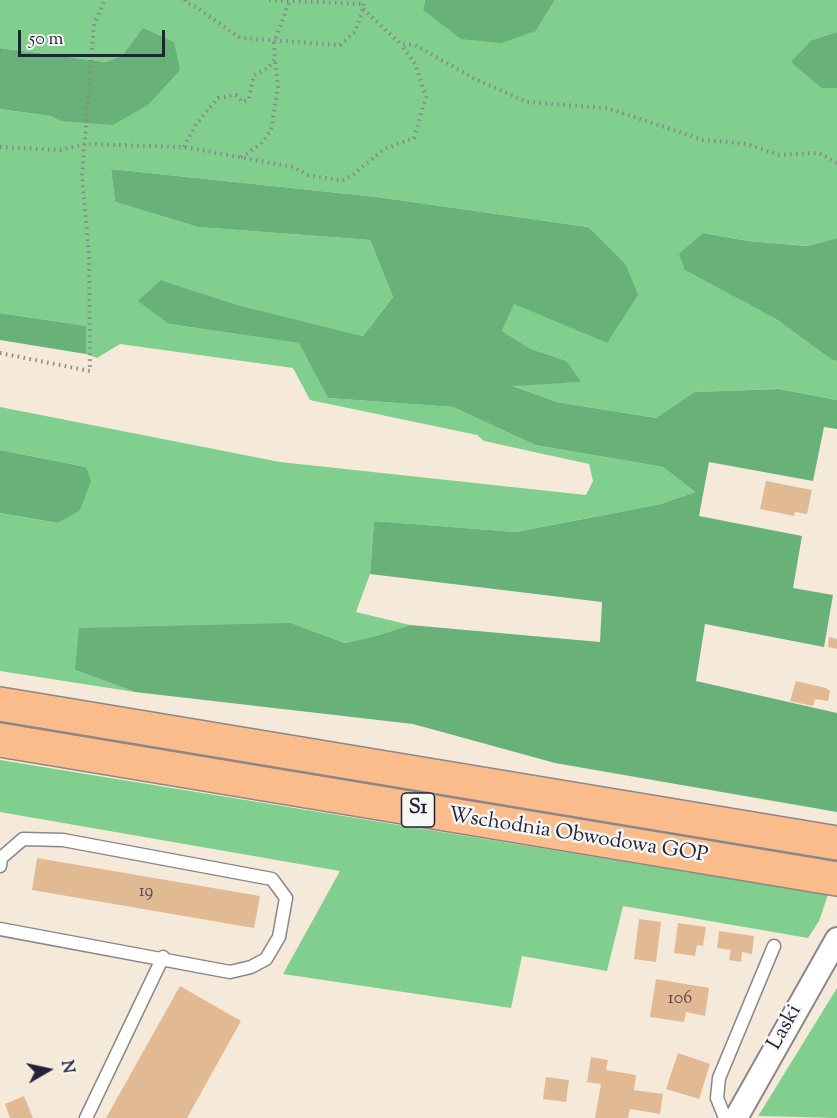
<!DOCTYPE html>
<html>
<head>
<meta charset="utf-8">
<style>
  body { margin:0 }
  #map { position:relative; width:837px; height:1118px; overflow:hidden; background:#f5e9d9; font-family:"Sorts Mill Goudy",serif }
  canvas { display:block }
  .north { position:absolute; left:18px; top:1040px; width:60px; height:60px; -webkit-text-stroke:4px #f6f6f2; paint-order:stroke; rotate:81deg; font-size:16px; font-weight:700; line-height:24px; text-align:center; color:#22223b }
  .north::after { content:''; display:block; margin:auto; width:21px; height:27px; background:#22223b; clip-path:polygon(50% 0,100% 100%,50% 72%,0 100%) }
  .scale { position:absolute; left:18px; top:30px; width:147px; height:27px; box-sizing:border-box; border:3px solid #22223b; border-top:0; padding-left:8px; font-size:18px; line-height:21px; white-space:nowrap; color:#22223b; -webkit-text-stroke:4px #f6f6f2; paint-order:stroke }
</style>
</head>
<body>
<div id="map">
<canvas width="837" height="1118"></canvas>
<div class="north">N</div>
<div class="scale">50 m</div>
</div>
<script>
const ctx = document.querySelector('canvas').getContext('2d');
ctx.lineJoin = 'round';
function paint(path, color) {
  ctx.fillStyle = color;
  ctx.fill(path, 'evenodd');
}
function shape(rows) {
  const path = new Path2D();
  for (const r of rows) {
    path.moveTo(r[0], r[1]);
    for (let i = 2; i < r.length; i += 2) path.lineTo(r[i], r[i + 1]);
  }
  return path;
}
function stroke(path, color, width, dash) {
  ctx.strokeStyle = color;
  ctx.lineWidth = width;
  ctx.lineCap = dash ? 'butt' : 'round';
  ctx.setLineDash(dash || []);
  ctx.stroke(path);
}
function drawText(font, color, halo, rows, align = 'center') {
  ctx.font = font + ' "Sorts Mill Goudy",serif';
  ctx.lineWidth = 5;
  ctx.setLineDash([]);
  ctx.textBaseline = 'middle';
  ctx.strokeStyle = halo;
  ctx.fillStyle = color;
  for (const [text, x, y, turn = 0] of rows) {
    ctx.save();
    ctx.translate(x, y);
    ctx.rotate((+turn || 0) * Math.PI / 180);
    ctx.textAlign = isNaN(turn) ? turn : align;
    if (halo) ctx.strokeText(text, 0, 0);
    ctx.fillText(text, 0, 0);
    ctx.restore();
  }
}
paint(shape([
  [0,0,425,0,423,10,536,31,555,0,837,0,837,32,812,40,822,88,837,88,837,238,809,246,748,241,703,233,686,270,776,319,832,360,837,361,837,400,779,389,694,392,656,418,557,402,511,385,580,382,567,361,531,349,502,331,514,303,607,343,588,227,377,197,111,169,115,202,198,227,370,240,393,297,363,336,238,305,161,280,169,324,300,343,328,398,453,407,535,445,663,467,695,492,661,504,516,532,374,521,370,574,356,612,410,625,376,636,345,643,291,623,75,670,135,692,0,671,0,513,58,523,86,467,0,450,0,407,280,462,586,495,593,481,589,464,484,441,477,435,310,400,293,368,120,344,97,358,86,354,85,326,0,313,0,109,50,116,61,121,123,55,106,62,0,48],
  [0,760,828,895,819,921,808,938,623,906,607,971,522,956,511,1008,283,974,340,871,0,812],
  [837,988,837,1118,758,1116,760,1113]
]), '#81cf8e');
paint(shape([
  [425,0,555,0,536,31,501,43,461,39,423,10],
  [143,28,174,42,180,70,148,105,113,125,61,121,50,116,0,109,0,48,106,62,123,55],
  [837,32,837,88,822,88,791,62,812,40],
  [111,169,377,197,588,227,626,265,638,295,607,343,514,304,502,331,531,349,567,361,581,382,513,386,557,402,656,418,694,392,779,389,837,400,837,429,824,427,813,481,709,462,699,516,802,536,793,588,833,595,824,647,705,624,696,681,837,713,837,812,555,763,413,724,135,692,75,670,79,628,291,623,345,643,376,636,410,625,600,642,602,602,370,574,374,521,516,532,661,504,695,492,663,467,535,445,453,407,328,398,299,343,169,324,138,301,161,280,238,305,363,336,393,297,370,240,198,227,115,202],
  [703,233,748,241,808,246,837,238,837,361,832,360,776,319,685,270,679,254],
  [0,313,86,326,86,354,0,340],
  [0,450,86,467,91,481,80,510,58,523,0,513]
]), '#68b279');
paint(shape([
  [766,481,812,490,807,514,795,512,794,516,760,509],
  [829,637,837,639,837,649,828,647],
  [796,681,826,688,830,691,828,701,815,699,813,706,790,701],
  [37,858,260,896,254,928,32,890],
  [639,919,661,922,656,962,634,959],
  [678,923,706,927,703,946,697,945,695,956,674,953],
  [719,931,754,936,752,954,742,952,741,962,729,960,731,950,717,948],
  [656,979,709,988,705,1016,686,1012,684,1022,650,1017],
  [180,986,241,1021,187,1118,106,1118],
  [678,1053,710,1064,699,1099,666,1089],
  [591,1057,608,1060,606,1070,636,1075,634,1090,663,1094,660,1114,630,1109,628,1118,595,1118,601,1084,587,1082],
  [546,1077,569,1080,566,1102,543,1099],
  [24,1096,33,1118,10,1118,5,1104]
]), '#e1ba94');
const service = shape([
  [0,866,1,858,23,839,63,840,272,879,286,898,279,937,266,959,251,967,230,972,0,929],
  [86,1118,163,957],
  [725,1118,717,1098,719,1078,774,946]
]);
const minor = shape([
  [736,1118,837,939]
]);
const motorway = shape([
  [0,704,837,843],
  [0,740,837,879]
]);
stroke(service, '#8c868a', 15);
stroke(minor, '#8c868a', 26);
stroke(motorway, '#8c868a', 36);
stroke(shape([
  [185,0,186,3,196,7,240,38,340,45,355,32,363,9,364,0],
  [269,0,363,4],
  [363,9,401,44,415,45,475,79,527,102,607,108,703,140,747,144,779,155,819,153,837,163],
  [0,147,60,150,85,144,184,147,293,167,308,175,342,181,354,174,384,149,414,138,426,97,415,64,401,44],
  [184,147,196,124,218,98,236,95,242,102,249,99,254,75,268,68,275,59,274,43,290,0],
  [241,157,261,144,271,130,278,86,275,59],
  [0,353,90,371,89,256,82,175,94,24,105,0]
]), '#8c868a', 4, [1.5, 4.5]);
stroke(service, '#fff', 12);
stroke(minor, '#fff', 22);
stroke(motorway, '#fabc8b', 33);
drawText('18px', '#524851', null, [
  ["19",146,893],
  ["106",680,1000]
]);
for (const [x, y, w] of [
  [418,810,33]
]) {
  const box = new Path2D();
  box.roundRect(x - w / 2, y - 17, w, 34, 4.5);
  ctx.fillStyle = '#f6f6f2';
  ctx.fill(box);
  stroke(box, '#22223b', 1.5);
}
drawText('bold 20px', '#22223b', null, [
  ["S1",418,810]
]);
drawText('21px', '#22223b', '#f6f6f2', [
  ["Wschodnia Obwodowa GOP",578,837,9],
  ["Laski",786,1028,-61]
]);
</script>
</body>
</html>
